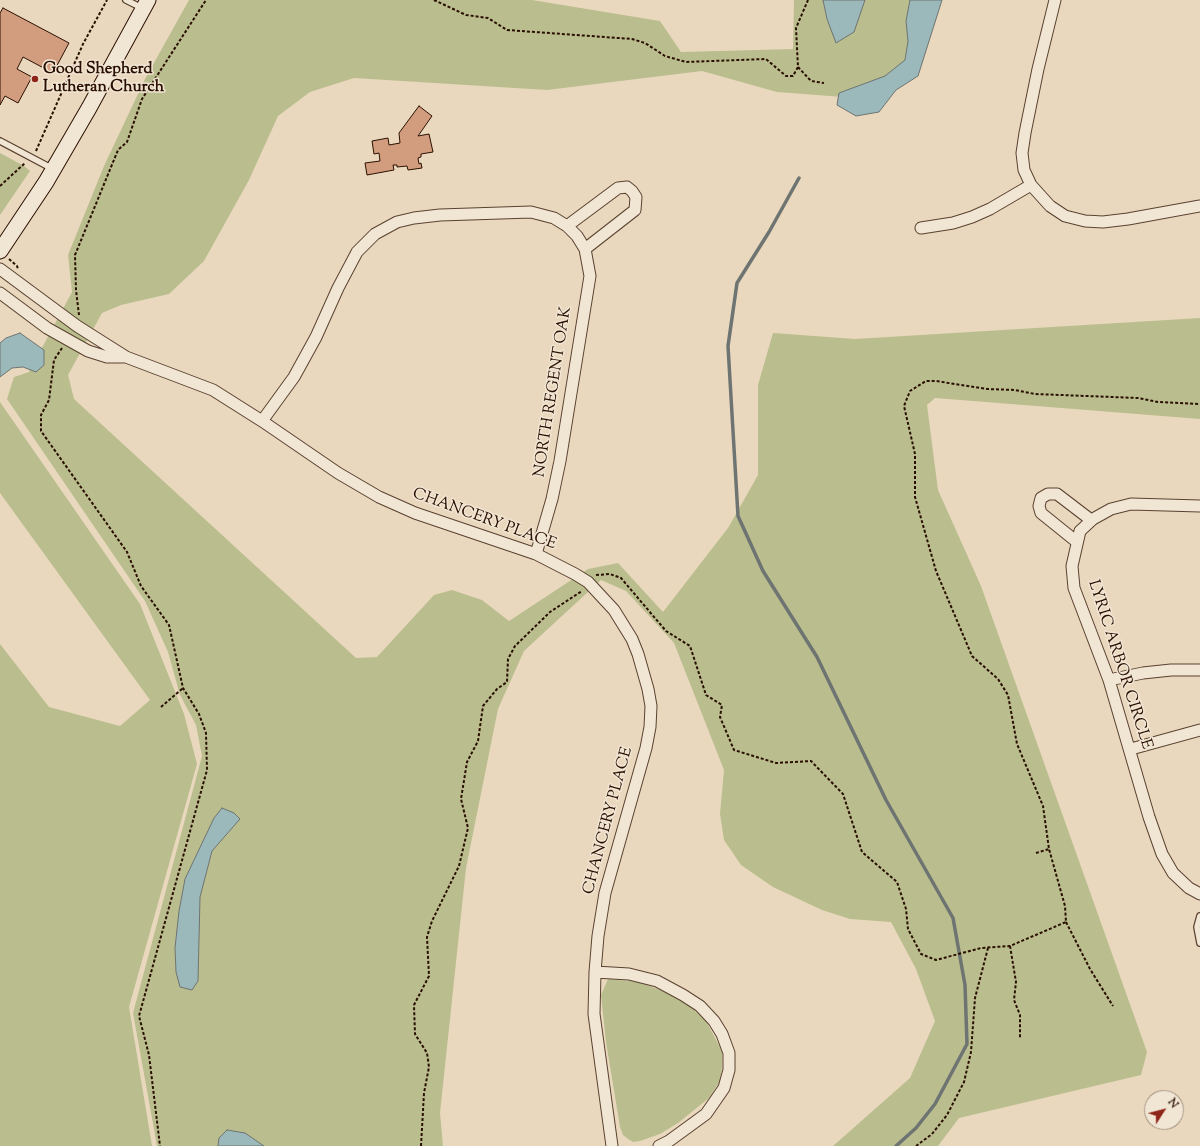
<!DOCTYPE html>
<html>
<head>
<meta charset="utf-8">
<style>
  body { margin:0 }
  #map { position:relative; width:1200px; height:1146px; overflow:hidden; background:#e9d8bd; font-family:"Sorts Mill Goudy",serif }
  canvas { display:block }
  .north { position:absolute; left:1144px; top:1090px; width:40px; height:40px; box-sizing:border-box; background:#f1e6d4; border:1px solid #a19080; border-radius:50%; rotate:54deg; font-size:11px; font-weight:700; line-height:16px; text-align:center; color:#2a0f01 }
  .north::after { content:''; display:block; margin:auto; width:14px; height:18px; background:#8f2418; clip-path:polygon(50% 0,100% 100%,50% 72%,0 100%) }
</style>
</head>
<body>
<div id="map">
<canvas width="1200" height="1146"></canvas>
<div class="north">N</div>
</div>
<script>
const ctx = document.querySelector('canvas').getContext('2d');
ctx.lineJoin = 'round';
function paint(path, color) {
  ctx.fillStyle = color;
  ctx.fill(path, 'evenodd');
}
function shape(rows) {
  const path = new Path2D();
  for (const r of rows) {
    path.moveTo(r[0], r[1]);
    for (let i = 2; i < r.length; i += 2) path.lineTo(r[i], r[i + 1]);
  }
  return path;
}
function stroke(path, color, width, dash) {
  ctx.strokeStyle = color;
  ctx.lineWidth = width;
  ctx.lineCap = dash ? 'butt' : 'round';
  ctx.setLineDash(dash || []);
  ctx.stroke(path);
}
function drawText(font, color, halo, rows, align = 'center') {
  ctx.font = font + ' "Sorts Mill Goudy",serif';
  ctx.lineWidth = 3;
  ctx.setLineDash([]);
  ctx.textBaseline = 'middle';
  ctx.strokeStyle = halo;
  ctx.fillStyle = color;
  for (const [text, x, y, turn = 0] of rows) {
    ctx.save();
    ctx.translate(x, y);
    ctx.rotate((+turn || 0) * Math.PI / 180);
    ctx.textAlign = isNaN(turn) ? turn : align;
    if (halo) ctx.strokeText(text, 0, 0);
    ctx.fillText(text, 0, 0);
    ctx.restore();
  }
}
paint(shape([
  [189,0,532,0,660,21,681,52,793,49,794,0,934,0,917,64,856,98,777,92,702,71,547,90,354,78,310,92,278,116,249,180,204,261,169,294,121,305,102,313,68,375,74,399,356,658,377,657,434,595,452,590,482,600,509,621,588,569,618,563,663,612,728,528,758,475,758,385,773,333,855,339,1200,318,1200,419,935,398,927,405,938,490,981,586,1147,1052,1141,1075,959,1118,938,1146,833,1146,910,1078,935,1021,916,969,891,922,850,919,822,910,773,887,741,865,724,840,720,814,724,770,674,643,626,591,601,580,524,651,498,709,466,868,440,1113,443,1146,157,1146,133,1013,202,756,196,725,180,695,168,652,145,601,7,399,14,377,29,372,72,292,68,255,104,166,145,79],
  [0,153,24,166,30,171,0,215],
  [0,402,140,604,184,714,197,764,129,1007,152,1146,0,1146,0,644,49,707,120,726,150,700,0,493],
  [608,979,640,982,667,993,689,1005,706,1021,722,1051,722,1067,720,1081,709,1098,678,1123,660,1134,640,1141,633,1142,628,1139,623,1135,620,1127,606,1042,601,995]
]), '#babe8e');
const water = shape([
  [823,0,865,0,854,32,836,43,827,19,823,0],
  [910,0,942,0,918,76,896,90,879,112,856,116,837,105,839,93,885,76,905,60,908,41,906,21,910,0],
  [20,333,44,350,44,365,36,372,23,367,12,368,0,377,0,343,6,338,20,333],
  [222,808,234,813,240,819,212,851,200,897,198,981,192,990,180,987,176,972,175,948,179,911,185,879,214,818,222,808],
  [227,1130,245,1133,264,1146,218,1146,219,1138,227,1130]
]);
paint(water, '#9bb8bb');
stroke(water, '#6e7471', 1);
stroke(shape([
  [799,178,769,232,737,283,728,346,738,516,763,571,817,657,886,800,953,918,965,985,967,1044,935,1104,916,1128,896,1146]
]), '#6e7471', 3.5);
const building = shape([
  [3,8,69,43,53,73,23,57,17,69,32,77,18,103,5,96,0,105,0,13,3,8],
  [419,106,432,116,418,136,429,134,433,152,421,154,421,157,418,158,419,164,421,163,422,168,408,170,407,166,397,167,397,165,393,165,394,170,367,175,365,163,380,161,379,153,374,154,372,141,388,138,389,145,400,143,399,133,419,106]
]);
paint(building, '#d29d7e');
stroke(building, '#2a0f01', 1);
const lane = shape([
  [126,0,142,8],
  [0,141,53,169],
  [1200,916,1197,927,1200,943]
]);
const street = shape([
  [1055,0,1038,69,1025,133,1022,153,1024,170,1031,185,1050,206,1065,216,1085,221,1103,222,1128,219,1200,206],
  [567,226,618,188,627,187,632,191,636,197,635,210,585,249],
  [921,228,953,223,972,217,990,209,1031,185],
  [0,269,77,326,126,357,213,390,262,421,338,473,379,497,415,513,536,554,575,574,588,582,614,610,632,639,638,654,648,689,651,706,650,727,646,748,605,893,598,936,595,972,594,1014,612,1146],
  [0,293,47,328,88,351,107,357,126,357],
  [262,421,294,377,316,337,338,288,357,252,375,234,397,222,414,218,440,215,531,212,554,218,567,226,577,236,585,249,590,276,560,461,552,499,536,554],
  [1200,506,1131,504,1111,509,1093,519,1080,531,1072,566,1074,588,1109,680,1149,817,1162,854,1173,873,1189,888,1200,894],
  [1077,542,1041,513,1039,506,1041,498,1048,494,1057,494,1091,520],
  [1109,680,1143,673,1171,670,1200,670],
  [1131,749,1200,730],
  [595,972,629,974,657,981,683,995,700,1006,714,1021,722,1034,729,1053,729,1070,724,1088,706,1114,669,1141,659,1146]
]);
const secondary = shape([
  [0,251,46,182,89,108,148,0]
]);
stroke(lane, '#5a4130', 8);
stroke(street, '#5a4130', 13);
stroke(secondary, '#2a0f01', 17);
stroke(shape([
  [434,0,466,15,488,18,507,30,632,39,645,43,665,56,686,62,766,59,786,76,793,76,798,67,796,28,808,0],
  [798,67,811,81,824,83],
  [36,151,83,44,107,0],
  [0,186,25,163],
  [9,259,17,266,18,269],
  [79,315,76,290,75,255,118,150,127,142,142,99,206,0],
  [62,348,54,360,49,400,41,415,41,431,127,552,141,586,169,625,183,688,199,714,206,733,207,770,139,1016,149,1055,160,1146],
  [596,575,610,574,621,578,666,631,690,646,706,695,722,705,720,717,734,750,776,763,811,761,843,794,862,852,897,882,906,909,908,929,921,954,936,960,981,948,1010,946,1066,922,1065,906,1049,849,1043,806,1017,744,1008,695,998,679,972,656,936,571,915,497,915,454,904,406,910,391,926,381,936,381,987,389,1015,390,1035,394,1138,398,1158,402,1200,404],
  [161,707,183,688],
  [1036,853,1049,849],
  [1066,922,1090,969,1113,1006],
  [1010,946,1016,982,1014,1000,1020,1015,1020,1038],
  [421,1146,424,1093,429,1067,427,1053,415,1034,414,1005,429,976,427,937,432,921,459,866,468,828,461,799,467,762,478,741,483,706,497,689,507,682,508,659,515,646,550,612,582,591],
  [916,1146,932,1134,947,1115,964,1082,971,1052,975,998,988,948]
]), '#2a0f01', 2, [3, 2]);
stroke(lane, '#f1e6d4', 5.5);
stroke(street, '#f1e6d4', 11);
stroke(secondary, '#f1e6d4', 15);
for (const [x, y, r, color] of [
  [35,79,4,"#8f2418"]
]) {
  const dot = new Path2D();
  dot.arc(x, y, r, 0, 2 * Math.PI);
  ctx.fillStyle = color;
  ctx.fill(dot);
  stroke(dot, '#f1e6d4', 1.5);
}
drawText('bold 16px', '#2a0f01', '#f1e6d4', [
  ["Good Shepherd",43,70],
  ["Lutheran Church",43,88]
], 'left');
drawText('16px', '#2a0f01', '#f1e6d4', [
  ["NORTH REGENT OAK",554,392,-81],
  ["CHANCERY PLACE",484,520,20],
  ["LYRIC ARBOR CIRCLE",1119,665,72],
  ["CHANCERY PLACE",609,821,-75]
]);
</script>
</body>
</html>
